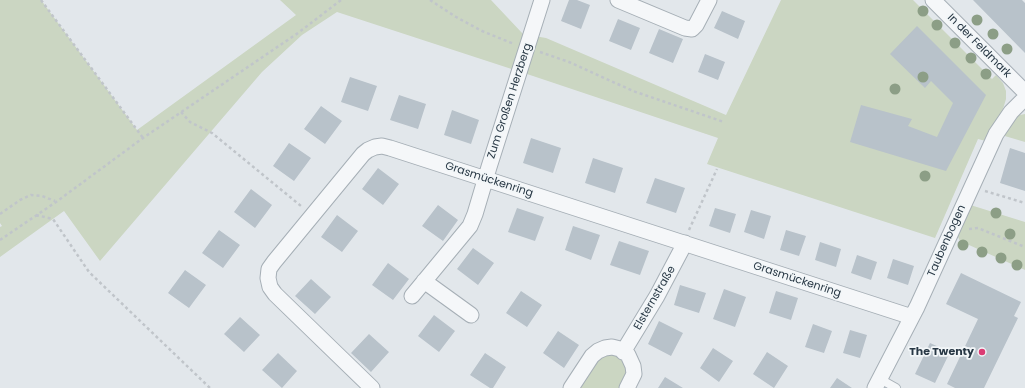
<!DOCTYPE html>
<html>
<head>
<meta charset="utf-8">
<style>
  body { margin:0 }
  canvas { display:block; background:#e2e7eb }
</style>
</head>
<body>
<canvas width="1025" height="388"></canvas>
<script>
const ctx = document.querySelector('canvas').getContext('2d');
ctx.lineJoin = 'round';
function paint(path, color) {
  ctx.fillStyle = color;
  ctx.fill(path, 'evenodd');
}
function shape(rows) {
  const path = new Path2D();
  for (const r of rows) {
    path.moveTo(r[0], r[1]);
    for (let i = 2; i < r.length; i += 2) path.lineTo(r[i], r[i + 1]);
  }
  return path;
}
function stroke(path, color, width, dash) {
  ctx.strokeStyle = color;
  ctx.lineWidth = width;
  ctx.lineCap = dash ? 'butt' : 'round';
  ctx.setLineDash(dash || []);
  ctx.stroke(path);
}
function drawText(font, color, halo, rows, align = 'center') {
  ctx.font = font + ' Poppins,sans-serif';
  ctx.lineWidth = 3.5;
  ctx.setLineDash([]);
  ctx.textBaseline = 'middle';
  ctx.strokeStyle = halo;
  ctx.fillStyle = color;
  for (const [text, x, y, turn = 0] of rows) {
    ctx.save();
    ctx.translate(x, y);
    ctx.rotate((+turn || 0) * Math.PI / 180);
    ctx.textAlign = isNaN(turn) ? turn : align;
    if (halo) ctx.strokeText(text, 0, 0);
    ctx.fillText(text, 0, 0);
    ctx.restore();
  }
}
paint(shape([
  [0,0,41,0,137,130,296,15,280,0,491,0,523,34,546,38,726,115,781,0,913,0,992,79,996,75,1003,83,1006,91,1006,99,1003,109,986,141,978,139,935,238,707,164,718,138,533,76,337,12,302,35,262,72,100,261,64,211,0,257,0,227,2,226,0,223],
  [1025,114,1025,142,998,134,1015,116],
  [964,203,1025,222,1025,270,960,241,953,227],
  [613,354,624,361,628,374,620,388,576,388,599,356]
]), '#cbd6c2');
paint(shape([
  [569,0,577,0,590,5,581,29,561,21],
  [973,0,1022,0,1025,3,1025,53],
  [722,11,745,21,738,39,714,28],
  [618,19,640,28,631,50,609,41],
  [917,26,986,95,946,171,850,142,861,105,912,119,908,126,937,137,953,103,931,81,925,88,890,54],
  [659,29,683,39,673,63,649,53],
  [705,54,725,62,718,80,698,72],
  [350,77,377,86,368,111,341,102],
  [399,95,426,104,418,129,390,120],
  [321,106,342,121,325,144,304,129],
  [452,110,479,120,471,144,444,135],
  [531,138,561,148,553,173,523,163],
  [289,143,311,158,294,181,273,166],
  [1010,148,1025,153,1025,191,1000,183],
  [593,158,623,168,615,193,585,183],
  [378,168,399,184,383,205,362,189],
  [655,178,685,188,676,213,646,203],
  [251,189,272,205,255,228,234,212],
  [438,205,458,220,443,241,422,226],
  [517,208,544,217,535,241,508,232],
  [715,208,736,214,730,233,709,226],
  [751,210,771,216,764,239,744,232],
  [337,215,358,231,342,252,321,237],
  [573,226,600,235,591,260,565,250],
  [219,230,240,245,223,268,202,253],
  [786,230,806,236,799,256,780,250],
  [619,241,649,251,640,275,610,265],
  [820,242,841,249,836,267,815,260],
  [473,248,494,263,478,285,457,269],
  [857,255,877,262,871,280,851,273],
  [893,259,914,266,908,285,887,278],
  [388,263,409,279,393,300,372,285],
  [185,270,206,285,189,308,168,293],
  [961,273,1021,302,1014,316,1018,318,984,388,955,388,947,384,978,319,946,304],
  [311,279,331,297,315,314,295,296],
  [680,285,706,293,699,313,674,305],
  [724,289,746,297,735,327,713,319],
  [521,291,542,305,527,327,506,313],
  [776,291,798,298,791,320,769,313],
  [434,315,455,331,439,352,418,336],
  [240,317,260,335,244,352,224,334],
  [659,321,683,333,671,356,648,344],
  [813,324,832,331,824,353,805,347],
  [850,330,867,335,860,358,843,353],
  [558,331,579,345,564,368,543,353],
  [369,334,389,352,371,372,351,353],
  [930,343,950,352,935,383,915,374],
  [713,348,733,361,719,382,700,368],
  [767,352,788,366,774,388,753,374],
  [278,353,297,371,282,388,262,370],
  [485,353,506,367,493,388,490,388,470,375],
  [665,377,683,388,658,388],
  [837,378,852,388,830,388]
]), '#b8c2ca');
const service = shape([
  [880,379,896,388]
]);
const minor = shape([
  [618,0,685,28,692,29,696,25,709,0],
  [933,0,1025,92],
  [424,281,471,315],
  [412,296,470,226,475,214,489,167,542,0],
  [623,352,657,296,685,243],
  [372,388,275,294,270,287,268,278,269,269,274,262,363,154,368,150,375,147,382,146,390,148,912,317],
  [571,388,592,356,598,351,605,348,612,347,620,349,628,355,633,366,634,374,627,388],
  [875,388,917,307,996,134,1011,112,1025,98]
]);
stroke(service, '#a6afb6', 10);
stroke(minor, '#a6afb6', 17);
stroke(shape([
  [41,0,143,138],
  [430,0,456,17,482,31,514,44],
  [540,52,569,62,633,91,724,122],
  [181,112,190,122,212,133,301,206],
  [985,191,1025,203],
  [0,214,20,200,31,195,42,196,55,201],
  [36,215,53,219,89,272,210,388],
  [969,229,978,228,1025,247],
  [689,230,717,169],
  [0,240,56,202,143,138,298,33,341,0]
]), '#c0c5ca', 2.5, [3, 3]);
stroke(service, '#f5f7f9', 8);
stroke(minor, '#f5f7f9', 15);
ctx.fillStyle = '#8c9e86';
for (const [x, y] of [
  [923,11],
  [977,20],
  [937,25],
  [993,34],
  [955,43],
  [1007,49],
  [971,58],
  [986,74],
  [923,77],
  [895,89],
  [925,176],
  [996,213],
  [1010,234],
  [963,245],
  [982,252],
  [1001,258],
  [1017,265]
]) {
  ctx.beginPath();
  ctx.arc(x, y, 5.5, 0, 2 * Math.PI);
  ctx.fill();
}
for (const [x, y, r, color] of [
  [982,352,4,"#db3c74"]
]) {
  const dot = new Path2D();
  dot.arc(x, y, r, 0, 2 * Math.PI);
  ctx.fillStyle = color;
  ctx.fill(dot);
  stroke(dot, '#f2f6f8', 1.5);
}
drawText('11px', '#283845', '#f2f6f8', [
  ["In der Feldmark",979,46,45],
  ["Zum Großen Herzberg",510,101,-72],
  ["Grasmückenring",489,180,18],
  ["Taubenbogen",947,241,-66],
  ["Grasmückenring",797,280,18],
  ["Elsternstraße",655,298,-60]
]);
drawText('bold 11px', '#283845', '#f2f6f8', [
  ["The Twenty",974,352]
], 'right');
</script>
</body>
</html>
